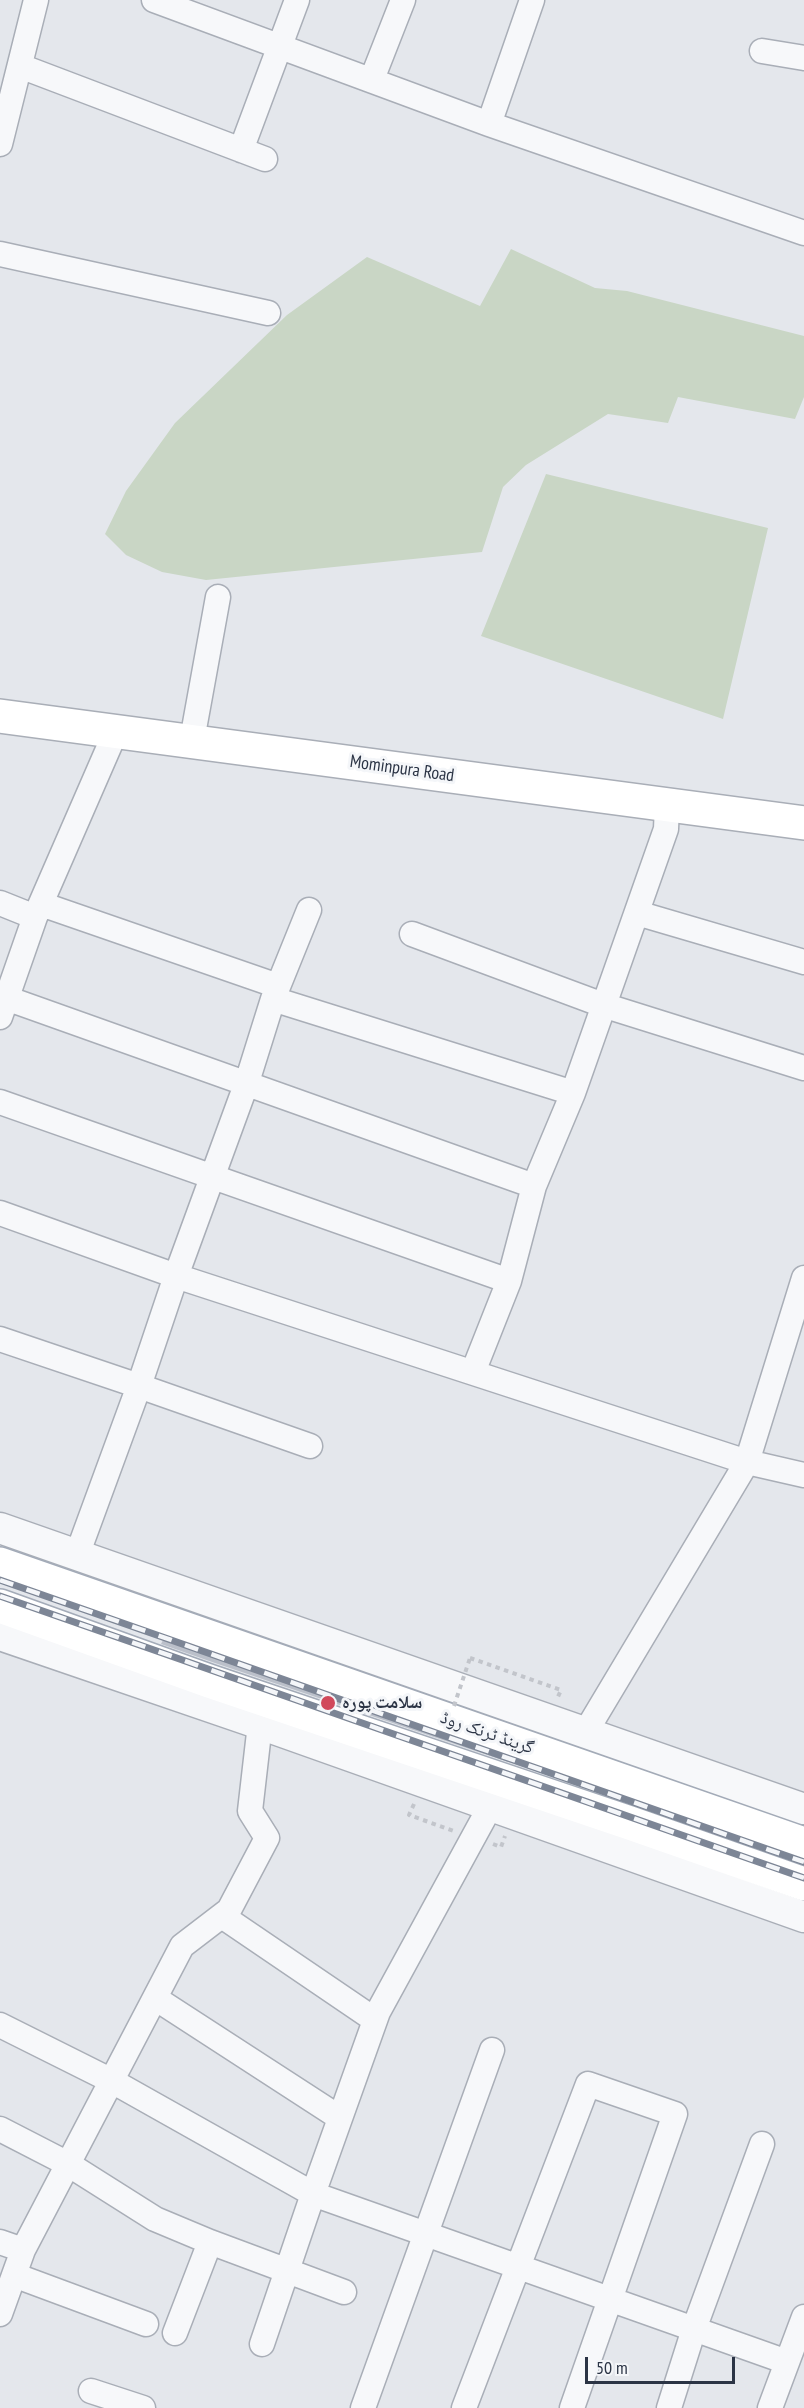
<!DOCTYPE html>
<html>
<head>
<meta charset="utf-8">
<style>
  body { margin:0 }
  #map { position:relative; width:804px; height:2408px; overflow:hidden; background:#e4e7ec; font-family:"PT Sans Narrow",sans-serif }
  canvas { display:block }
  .scale { position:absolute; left:585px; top:2357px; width:150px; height:27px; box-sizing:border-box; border:3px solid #2b3445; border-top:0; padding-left:8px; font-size:18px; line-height:21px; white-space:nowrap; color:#2b3445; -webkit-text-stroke:4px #f4f6f9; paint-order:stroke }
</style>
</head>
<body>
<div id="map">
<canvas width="804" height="2408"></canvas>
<div class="scale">50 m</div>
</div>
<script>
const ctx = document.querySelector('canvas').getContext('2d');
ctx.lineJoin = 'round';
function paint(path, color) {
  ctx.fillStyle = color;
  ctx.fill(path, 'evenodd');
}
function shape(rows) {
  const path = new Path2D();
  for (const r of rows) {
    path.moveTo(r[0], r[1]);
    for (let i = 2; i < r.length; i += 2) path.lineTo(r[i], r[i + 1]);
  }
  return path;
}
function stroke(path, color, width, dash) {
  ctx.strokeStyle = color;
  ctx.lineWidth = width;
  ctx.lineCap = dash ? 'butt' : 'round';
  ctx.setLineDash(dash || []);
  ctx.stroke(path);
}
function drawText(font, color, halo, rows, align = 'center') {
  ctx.font = font + ' "PT Sans Narrow","Noto Naskh Arabic",sans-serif';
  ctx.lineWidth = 6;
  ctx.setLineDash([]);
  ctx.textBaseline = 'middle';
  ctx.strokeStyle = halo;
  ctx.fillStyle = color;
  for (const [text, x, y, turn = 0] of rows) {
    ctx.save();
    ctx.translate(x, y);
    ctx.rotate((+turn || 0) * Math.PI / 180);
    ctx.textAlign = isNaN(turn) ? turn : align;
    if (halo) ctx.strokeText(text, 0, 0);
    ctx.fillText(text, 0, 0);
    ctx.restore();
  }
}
paint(shape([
  [511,249,595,288,627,291,804,336,804,397,795,419,678,397,668,423,608,414,526,465,503,487,482,552,206,580,162,572,126,555,105,534,126,491,175,423,287,315,367,257,480,306],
  [546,474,768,528,723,719,481,636]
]), '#c9d6c5');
paint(shape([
  [163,1640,508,1761,508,1762,215,1663,161,1644]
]), '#bbc0ca');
const minor = shape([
  [154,0,489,124,804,233],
  [762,51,804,58],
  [20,66,265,159],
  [373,81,374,74,403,0],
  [489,124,532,0],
  [0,144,36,0],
  [241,150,297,0],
  [0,254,268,313],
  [192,740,218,597],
  [0,903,35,917],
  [41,904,278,986],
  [637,913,804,962],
  [412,934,603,1005,804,1068],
  [6,998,534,1186],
  [273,999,573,1093],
  [0,1017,35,917,116,731],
  [0,1102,509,1281],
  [0,1213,176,1276,747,1462,804,1475],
  [0,1339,139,1386,176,1276,247,1082,273,999,309,910],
  [473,1372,509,1281,534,1186,573,1093,666,829,667,805],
  [77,1555,139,1386,310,1446],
  [585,1733,747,1462,804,1278],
  [491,1805,378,2012,313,2194,787,2362],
  [222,1916,375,2020],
  [155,1998,340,2118],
  [0,2025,112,2081,313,2194,262,2344],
  [0,2129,68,2164,155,2219,210,2242,344,2292],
  [0,2242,23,2250],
  [14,2275,146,2324],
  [0,2314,23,2250,182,1946,229,1910,267,1838,250,1811,260,1724],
  [175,2333,210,2242],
  [91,2391,143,2408],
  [363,2408,492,2050],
  [464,2408,588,2084,675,2114,572,2408],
  [669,2408,694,2329,762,2144],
  [770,2408,804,2317]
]);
const tertiary = shape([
  [0,1528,804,1809],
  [0,1635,260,1724,804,1917]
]);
const secondary = shape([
  [0,716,804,823]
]);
const primary = shape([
  [0,1564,804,1844],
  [0,1606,209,1681,630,1823,804,1884]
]);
stroke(minor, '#a9aeb7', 27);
stroke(tertiary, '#a9aeb7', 33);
stroke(secondary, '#a9aeb7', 36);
stroke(primary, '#a3abb8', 36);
stroke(shape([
  [470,1658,561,1690,557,1699],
  [414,1804,409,1815,454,1831],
  [493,1844,501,1847,505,1836]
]), '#c2c5cb', 4, [4.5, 4.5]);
stroke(minor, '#f7f8fa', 24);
stroke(tertiary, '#f7f8fa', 30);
stroke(secondary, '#fff', 33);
stroke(primary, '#fff', 33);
const rail = shape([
  [0,1580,804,1862],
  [0,1596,804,1878]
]);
stroke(rail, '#7d8696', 7);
stroke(rail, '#f4f6f9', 4.5, [14]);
stroke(shape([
  [454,1706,470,1658]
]), '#c2c5cb', 4, [4.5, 4.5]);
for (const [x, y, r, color] of [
  [328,1703,8,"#d1495b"]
]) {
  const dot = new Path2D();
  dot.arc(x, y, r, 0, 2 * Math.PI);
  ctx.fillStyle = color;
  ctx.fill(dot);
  stroke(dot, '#f4f6f9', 2);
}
drawText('18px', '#2b3445', '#f4f6f9', [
  ["Mominpura Road",402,769,8],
  ["گرینڈ ٹرنک روڈ",487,1733,19]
]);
drawText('bold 18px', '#2b3445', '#f4f6f9', [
  ["سلامت پورہ",342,1703]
], 'left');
</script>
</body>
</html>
